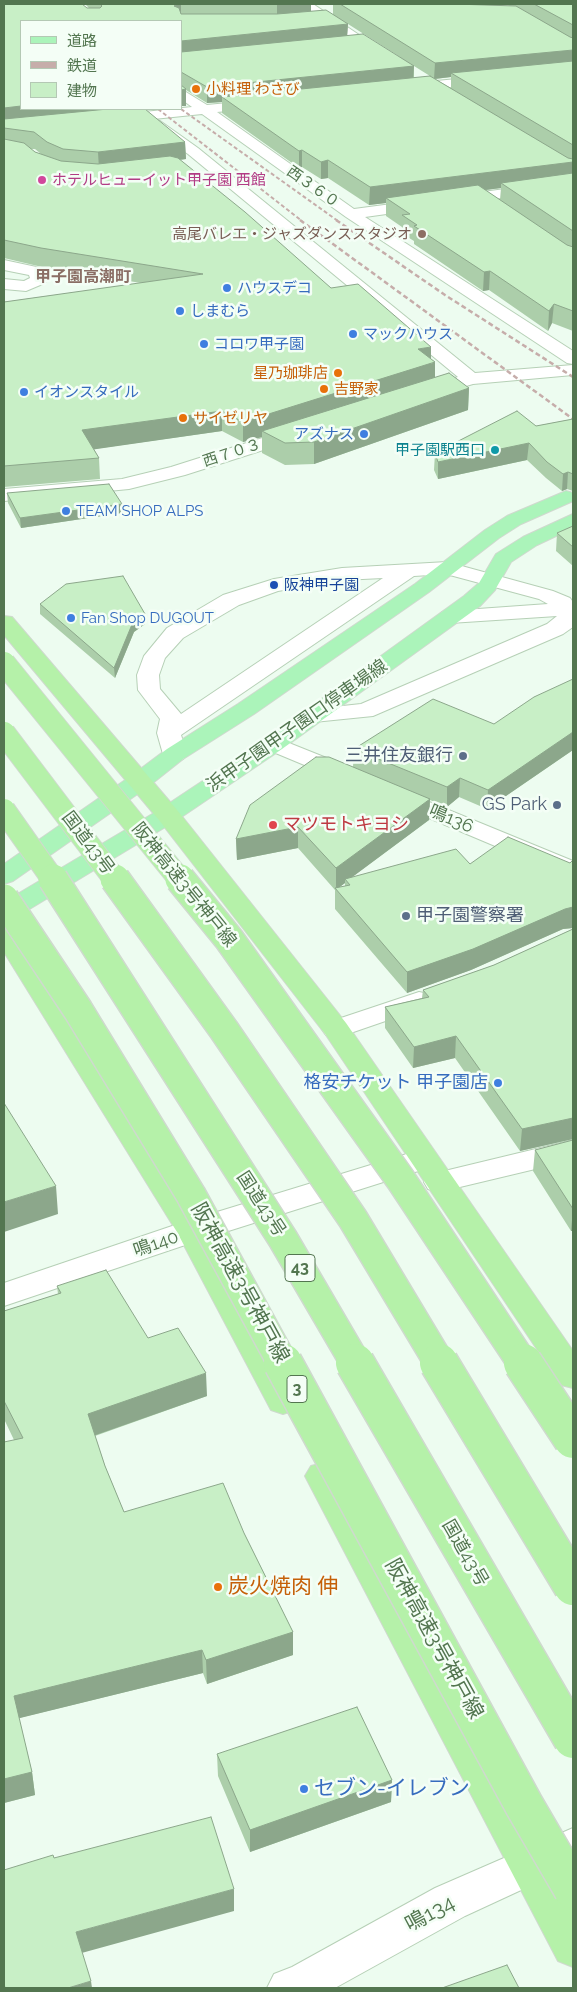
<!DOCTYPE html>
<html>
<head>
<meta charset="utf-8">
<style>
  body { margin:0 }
  #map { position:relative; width:577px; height:1992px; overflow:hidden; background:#edfcf0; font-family:Raleway,"Noto Sans JP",sans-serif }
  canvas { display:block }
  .frame { position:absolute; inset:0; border:5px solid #537650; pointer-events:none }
  .legend { position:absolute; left:20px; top:20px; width:162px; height:90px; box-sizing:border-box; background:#f4fef6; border:1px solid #b4c8b4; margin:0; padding:6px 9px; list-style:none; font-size:15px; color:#537650 }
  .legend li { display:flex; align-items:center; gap:10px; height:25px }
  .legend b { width:25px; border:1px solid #b4c8b4 }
</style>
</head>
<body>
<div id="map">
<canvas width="577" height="1992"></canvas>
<div class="frame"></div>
<ul class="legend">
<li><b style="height:6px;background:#abf4ba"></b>道路</li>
<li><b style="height:6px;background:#c6adaa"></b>鉄道</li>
<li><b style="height:14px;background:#c8efc6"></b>建物</li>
</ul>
</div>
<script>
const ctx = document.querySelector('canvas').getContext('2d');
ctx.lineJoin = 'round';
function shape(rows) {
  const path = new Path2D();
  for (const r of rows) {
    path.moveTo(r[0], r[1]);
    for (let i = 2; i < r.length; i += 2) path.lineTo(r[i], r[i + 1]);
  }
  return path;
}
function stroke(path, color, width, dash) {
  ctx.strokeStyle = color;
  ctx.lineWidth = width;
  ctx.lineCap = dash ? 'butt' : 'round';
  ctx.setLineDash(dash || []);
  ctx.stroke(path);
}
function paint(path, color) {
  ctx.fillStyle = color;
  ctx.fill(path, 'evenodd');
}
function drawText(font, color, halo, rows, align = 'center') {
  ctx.font = font + ' Raleway,"Noto Sans JP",sans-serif';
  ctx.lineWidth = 5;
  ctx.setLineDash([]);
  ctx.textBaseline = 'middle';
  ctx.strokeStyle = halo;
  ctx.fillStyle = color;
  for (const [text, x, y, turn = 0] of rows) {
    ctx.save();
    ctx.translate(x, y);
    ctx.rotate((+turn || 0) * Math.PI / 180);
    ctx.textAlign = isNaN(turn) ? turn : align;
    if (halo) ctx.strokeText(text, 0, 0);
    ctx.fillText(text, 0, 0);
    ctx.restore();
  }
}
const minor = shape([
  [299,4,313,4,389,55,383,59,379,58,299,4],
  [492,4,506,4,573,43,573,52,492,4],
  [487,76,492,77,493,80,492,83,406,92,399,88,406,84,487,76],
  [181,89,207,105,259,100,264,101,266,104,264,107,259,108,217,112,354,209,573,180,573,188,365,217,573,351,573,364,567,363,346,217,202,114,115,123,108,119,115,115,192,107,181,99,181,89],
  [155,120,160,121,198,148,475,373,573,365,573,375,473,384,426,398,420,397,417,393,420,389,458,377,188,154,150,127,148,124,155,120],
  [4,260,41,268,47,280,45,283,26,291,4,289,4,279,24,281,30,278,29,275,4,270,4,260],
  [297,427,304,429,306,433,304,437,185,475,129,489,4,501,4,489,122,479,171,467,297,427],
  [447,562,553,591,570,598,573,602,573,627,563,634,373,716,314,722,306,720,302,715,306,710,361,704,547,624,557,616,450,623,442,622,439,617,442,612,450,611,548,604,539,599,446,574,414,576,181,735,187,754,183,759,175,761,167,759,163,754,157,733,160,719,138,690,137,675,144,656,167,628,223,595,274,579,342,568,447,562],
  [383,578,181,714,160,689,159,675,165,658,183,638,239,605,278,591,342,580,383,578],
  [274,737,354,769,358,774,354,779,346,781,338,779,266,749,262,744,266,739,274,737],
  [395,788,573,861,573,878,564,875,386,800,383,795,386,790,395,788],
  [419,992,429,994,433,1000,429,1006,336,1038,326,1035,322,1029,326,1023,419,992],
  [573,1140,573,1160,439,1192,428,1189,424,1182,428,1175,573,1140],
  [423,1149,434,1152,438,1159,434,1166,203,1239,4,1306,4,1283,181,1223,423,1149],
  [573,1828,573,1866,465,1916,335,1988,267,1988,274,1974,292,1967,435,1888,573,1828]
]);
const major = shape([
  [566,491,573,493,573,501,521,524,499,538,429,592,254,714,183,759,149,786,13,881,4,884,4,864,131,776,167,749,238,704,415,584,485,530,507,516,566,491],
  [573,514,573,528,537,545,511,562,495,590,480,606,282,749,177,820,13,919,4,921,4,902,159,810,266,739,464,596,479,583,496,554,523,537,573,514]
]);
const highway = shape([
  [4,616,12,617,177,810,346,1023,573,1351,573,1388,561,1385,326,1035,159,820,4,635,4,616],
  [4,923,13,925,17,931,208,1231,300,1401,295,1410,283,1414,271,1410,177,1232,4,952,4,923],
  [323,1463,335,1466,573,1906,573,1967,558,1961,305,1476,311,1466,323,1463]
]);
stroke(minor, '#b6d0b6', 2);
stroke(major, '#cfd9ce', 2);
stroke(highway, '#cfd9ce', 2);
paint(minor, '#fff');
paint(major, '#abf4ba');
paint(highway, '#b5f1a9');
stroke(shape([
  [158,109,302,221],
  [181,109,338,221]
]), '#c6adaa', 2, [4, 2.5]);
stroke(shape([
  [300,220,573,419],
  [336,220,445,295,573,377]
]), '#c6adaa', 2.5, [5, 3]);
const highwayBridgeFar2 = shape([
  [4,663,181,881],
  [4,733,116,881],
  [4,810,54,881]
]);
const highwayBridgeFar1 = shape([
  [53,879,283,1239,356,1364],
  [115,879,224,1030,353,1219,440,1364],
  [180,879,229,939,401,1180,523,1364],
  [4,899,78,1010,191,1195,283,1364]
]);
const highwayBridge = shape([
  [283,1363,524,1805,573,1889],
  [355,1363,573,1739],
  [439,1363,573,1586],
  [523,1363,573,1439]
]);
stroke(highwayBridgeFar2, '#cfd9ce', 24, []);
stroke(highwayBridgeFar1, '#cfd9ce', 32, []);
stroke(highwayBridge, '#cfd9ce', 41, []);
stroke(highwayBridgeFar2, '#b5f1a9', 22);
stroke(highwayBridgeFar1, '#b5f1a9', 29);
stroke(highwayBridge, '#b5f1a9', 38);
paint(shape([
  [4,4,87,8,89,8,85,4,311,4,311,11,333,14,333,4,498,4,498,5,510,6,507,4,573,4,573,331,552,323,548,331,489,290,483,291,414,244,414,241,401,233,402,227,386,216,386,203,369,205,328,178,321,179,302,167,299,168,222,113,222,102,207,103,186,90,186,106,181,106,181,21,21,109,185,142,186,159,180,160,331,288,435,362,435,377,469,388,468,410,314,464,285,465,262,453,262,437,243,442,222,431,94,449,99,458,100,479,4,487,4,302,141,283,42,267,4,258,4,259],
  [348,24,400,57,347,35],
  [414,66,430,76,414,78],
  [451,77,451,88,435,79],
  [31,149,35,149,41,154,35,152],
  [501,188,500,200,485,190],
  [573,419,573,491,567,489,562,491,546,478,527,460,438,479,434,470,435,453,536,426],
  [7,493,122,513,21,528,8,503],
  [573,526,573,566,556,551,557,533],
  [40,604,145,614,145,624,134,632,115,678,40,614],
  [573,679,573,750,487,809,459,797,447,807,430,800,429,820,352,877,470,864,570,863,573,862,573,928,563,929,471,970,407,993,335,909,335,890,298,848,237,860,236,839,353,767,354,749,494,724],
  [345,883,345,886,339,887],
  [573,929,573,1139,520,1151,455,1058,413,1068,385,1028,385,1007,422,998,423,990,494,965],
  [573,1140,573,1231,571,1231,533,1171,535,1150],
  [57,1286,148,1338,207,1396,95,1436,105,1466,124,1512,244,1533,293,1632,293,1655,207,1684,203,1673,19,1718,32,1772,35,1795,4,1803,14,1440,4,1419,4,1311,58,1294],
  [217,1754,392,1780,391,1802,250,1852,218,1776]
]), '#acceaa');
paint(shape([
  [178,4,181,4,181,17,174,6],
  [277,4,311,4,311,15,277,17],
  [348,24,347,39,181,56,181,41],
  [573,50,573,66,451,73,451,77,434,79,435,63],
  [414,66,413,82,222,97,222,102,207,103,207,87],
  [186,89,186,106,181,106,181,90],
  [21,106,21,109,130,109,4,124,4,108],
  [185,142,186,159,99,169,98,152],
  [302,150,302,167,299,168,299,151],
  [328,160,328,178,321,179,321,162],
  [573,162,573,179,501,183,501,188,392,202,386,198,386,203,369,205,370,187],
  [490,271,489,290,483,291,484,272],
  [554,304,552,323,548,331,549,311],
  [431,347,431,364,435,362,435,382,262,431,262,437,243,442,243,422,418,349],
  [469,388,468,410,314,464,314,442],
  [222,411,222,431,83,451,82,430],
  [529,443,527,460,438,479,438,462],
  [568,472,567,489,562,491,563,474],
  [122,504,122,513,21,528,20,518],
  [145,614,145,624,134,632,115,678,114,668,133,622],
  [573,732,573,750,487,809,488,790],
  [460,778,459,797,447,807,447,787],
  [430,799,429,820,347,881,345,879,345,883,336,890,336,868],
  [298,827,298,848,237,860,236,839],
  [573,907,573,928,563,929,471,970,407,993,407,972,565,909],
  [456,1036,455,1058,413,1068,414,1047],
  [573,1118,573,1139,520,1151,522,1129],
  [56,1186,58,1214,4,1232,4,1202],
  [573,1209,573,1231,571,1231],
  [206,1373,207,1396,90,1437,88,1414],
  [293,1632,293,1655,207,1684,206,1660],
  [202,1650,203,1673,16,1719,14,1696],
  [32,1772,35,1795,4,1803,4,1779],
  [392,1780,391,1802,250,1852,250,1830],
  [234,1889,234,1911,78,1954,76,1932],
  [91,1981,92,1988,68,1988]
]), '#8ca78b');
const building = shape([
  [4,4,82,4,87,8,100,8,102,6,100,4,178,4,174,6,179,8,181,14,277,14,326,10,348,24,181,41,181,21,21,21,21,106,4,108,4,4],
  [340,4,454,4,516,6,570,37,573,38,573,50,435,63,340,4],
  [534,4,573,4,573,25,534,4],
  [363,34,414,66,207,87,181,72,181,52,363,34],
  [573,61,573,145,451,73,573,61],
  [430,76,568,158,573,159,573,162,370,187,328,160,321,162,302,150,299,151,222,97,430,76],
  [181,85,186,89,181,90,181,85],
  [108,109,145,109,185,142,98,152,63,149,47,142,34,132,4,128,4,119,108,109],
  [4,139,24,143,35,152,61,161,98,164,170,156,178,158,245,212,331,288,358,284,431,347,418,349,435,362,243,422,222,411,82,430,99,458,4,466,4,302,203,274,41,248,4,240,4,139],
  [573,173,573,231,501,183,573,173],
  [478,185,567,245,573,247,573,311,554,304,549,311,490,271,484,272,414,226,417,225,402,215,410,214,386,198,478,185],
  [449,373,469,388,314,442,285,443,262,431,449,373],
  [517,411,536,426,573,419,573,474,568,472,563,474,547,462,529,443,438,462,435,453,517,411],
  [109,484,122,504,20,518,7,493,109,484],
  [573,526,573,547,557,533,573,526],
  [123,576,145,614,133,622,114,668,40,604,66,584,123,576],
  [573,679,573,732,488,790,460,778,447,787,354,749,433,699,494,724,534,697,573,679],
  [316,757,329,757,430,799,336,868,298,827,236,839,250,805,316,757],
  [508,837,570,863,572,861,573,862,573,907,565,909,473,949,407,972,335,888,350,885,345,879,456,849,470,864,508,837],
  [573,929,573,1118,522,1129,456,1036,414,1047,385,1007,429,997,423,990,494,965,573,929],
  [4,1103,56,1186,4,1202,4,1103],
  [573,1140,573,1209,535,1150,573,1140],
  [106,1270,148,1338,178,1328,206,1373,88,1414,105,1466,124,1512,223,1483,244,1533,293,1632,206,1660,202,1650,14,1696,32,1772,4,1779,4,1442,23,1438,4,1401,4,1311,61,1293,57,1286,106,1270],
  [357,1707,392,1780,250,1830,217,1754,357,1707],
  [211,1817,234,1889,76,1932,91,1981,68,1988,5,1988,4,1983,4,1870,53,1855,54,1858,211,1817],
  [507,1965,519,1988,442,1988,507,1965]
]);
paint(building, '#c8efc6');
stroke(building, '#8ca78b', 1);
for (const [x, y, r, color] of [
  [196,89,5,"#e8710a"],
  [42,180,5,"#d1479c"],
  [422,234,5,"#8d6e63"],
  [227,288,5,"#3f7fe0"],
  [180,311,5,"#3f7fe0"],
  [353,334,5,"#3f7fe0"],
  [204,344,5,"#3f7fe0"],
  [338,373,5,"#e8710a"],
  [324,389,5,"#e8710a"],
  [24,392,5,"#3f7fe0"],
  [183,418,5,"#e8710a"],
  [364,434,5,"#3f7fe0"],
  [495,450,5,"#0f9aa8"],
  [66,511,5,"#3f7fe0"],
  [274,585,5,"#1a4fb4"],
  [71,618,5,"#3f7fe0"],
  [463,756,5,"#5c6f8a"],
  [557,805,5,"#5c6f8a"],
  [273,825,5,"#e0444e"],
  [406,916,5,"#5c6f8a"],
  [498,1083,5,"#3f7fe0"],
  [218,1587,5,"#e8710a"],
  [304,1789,5,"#3f7fe0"]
]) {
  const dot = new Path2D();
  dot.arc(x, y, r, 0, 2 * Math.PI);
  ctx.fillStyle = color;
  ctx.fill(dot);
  stroke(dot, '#f4fef6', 2);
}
drawText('15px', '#c56008', '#f4fef6', [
  ["小料理 わさび",206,89],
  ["星乃珈琲店",328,373,"right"],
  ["吉野家",334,389],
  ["サイゼリヤ",193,418]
], 'left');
drawText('15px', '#b23c85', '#f4fef6', [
  ["ホテルヒューイット甲子園 西館",52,180]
], 'left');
drawText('15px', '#537650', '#f4fef6', [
  ["西３６０",313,187,35],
  ["西７０３",232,453,-18]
]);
drawText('15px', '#785e54', '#f4fef6', [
  ["高尾バレエ・ジャズダンススタジオ",412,234]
], 'right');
drawText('15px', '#366cbe', '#f4fef6', [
  ["ハウスデコ",237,288],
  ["しまむら",190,311],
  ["マックハウス",363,334],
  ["コロワ甲子園",214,344],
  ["イオンスタイル",34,392],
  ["アズナス",354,434,"right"],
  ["TEAM SHOP ALPS",76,511],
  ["Fan Shop DUGOUT",81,618]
], 'left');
drawText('15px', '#0d838f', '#f4fef6', [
  ["甲子園駅西口",485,450]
], 'right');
drawText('15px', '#164399', '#f4fef6', [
  ["阪神甲子園",284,585]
], 'left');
drawText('bold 16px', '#8a6e65', '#f4fef6', [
  ["甲子園高潮町",83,277]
]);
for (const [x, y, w] of [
  [300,1268,30],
  [297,1389,20]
]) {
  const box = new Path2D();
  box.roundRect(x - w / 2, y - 13.5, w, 27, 4);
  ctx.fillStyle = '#f4fef6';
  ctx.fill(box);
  stroke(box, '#537650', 1);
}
drawText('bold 16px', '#537650', null, [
  ["43",300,1268],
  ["3",297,1389]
]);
drawText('18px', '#537650', '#f4fef6', [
  ["浜甲子園甲子園口停車場線",297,726,-35],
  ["鳴136",451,819,23],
  ["国道43号",88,843,53],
  ["阪神高速3号神戸線",184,885,51],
  ["国道43号",261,1204,57],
  ["鳴140",156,1244,-19],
  ["国道43号",465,1553,60]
]);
drawText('18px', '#4e5e75', '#f4fef6', [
  ["三井住友銀行",453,756],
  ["GS Park",547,805],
  ["甲子園警察署",416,916,"left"]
], 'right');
drawText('18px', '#be3a42', '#f4fef6', [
  ["マツモトキヨシ",283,825]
], 'left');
drawText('18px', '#366cbe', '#f4fef6', [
  ["格安チケット 甲子園店",488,1083]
], 'right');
drawText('21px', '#537650', '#f4fef6', [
  ["阪神高速3号神戸線",240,1283,61],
  ["阪神高速3号神戸線",434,1639,61],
  ["鳴134",430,1914,-28]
]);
drawText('21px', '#c56008', '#f4fef6', [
  ["炭火焼肉 伸",228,1587]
], 'left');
drawText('21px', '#366cbe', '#f4fef6', [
  ["セブン-イレブン",314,1789]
], 'left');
</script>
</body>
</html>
